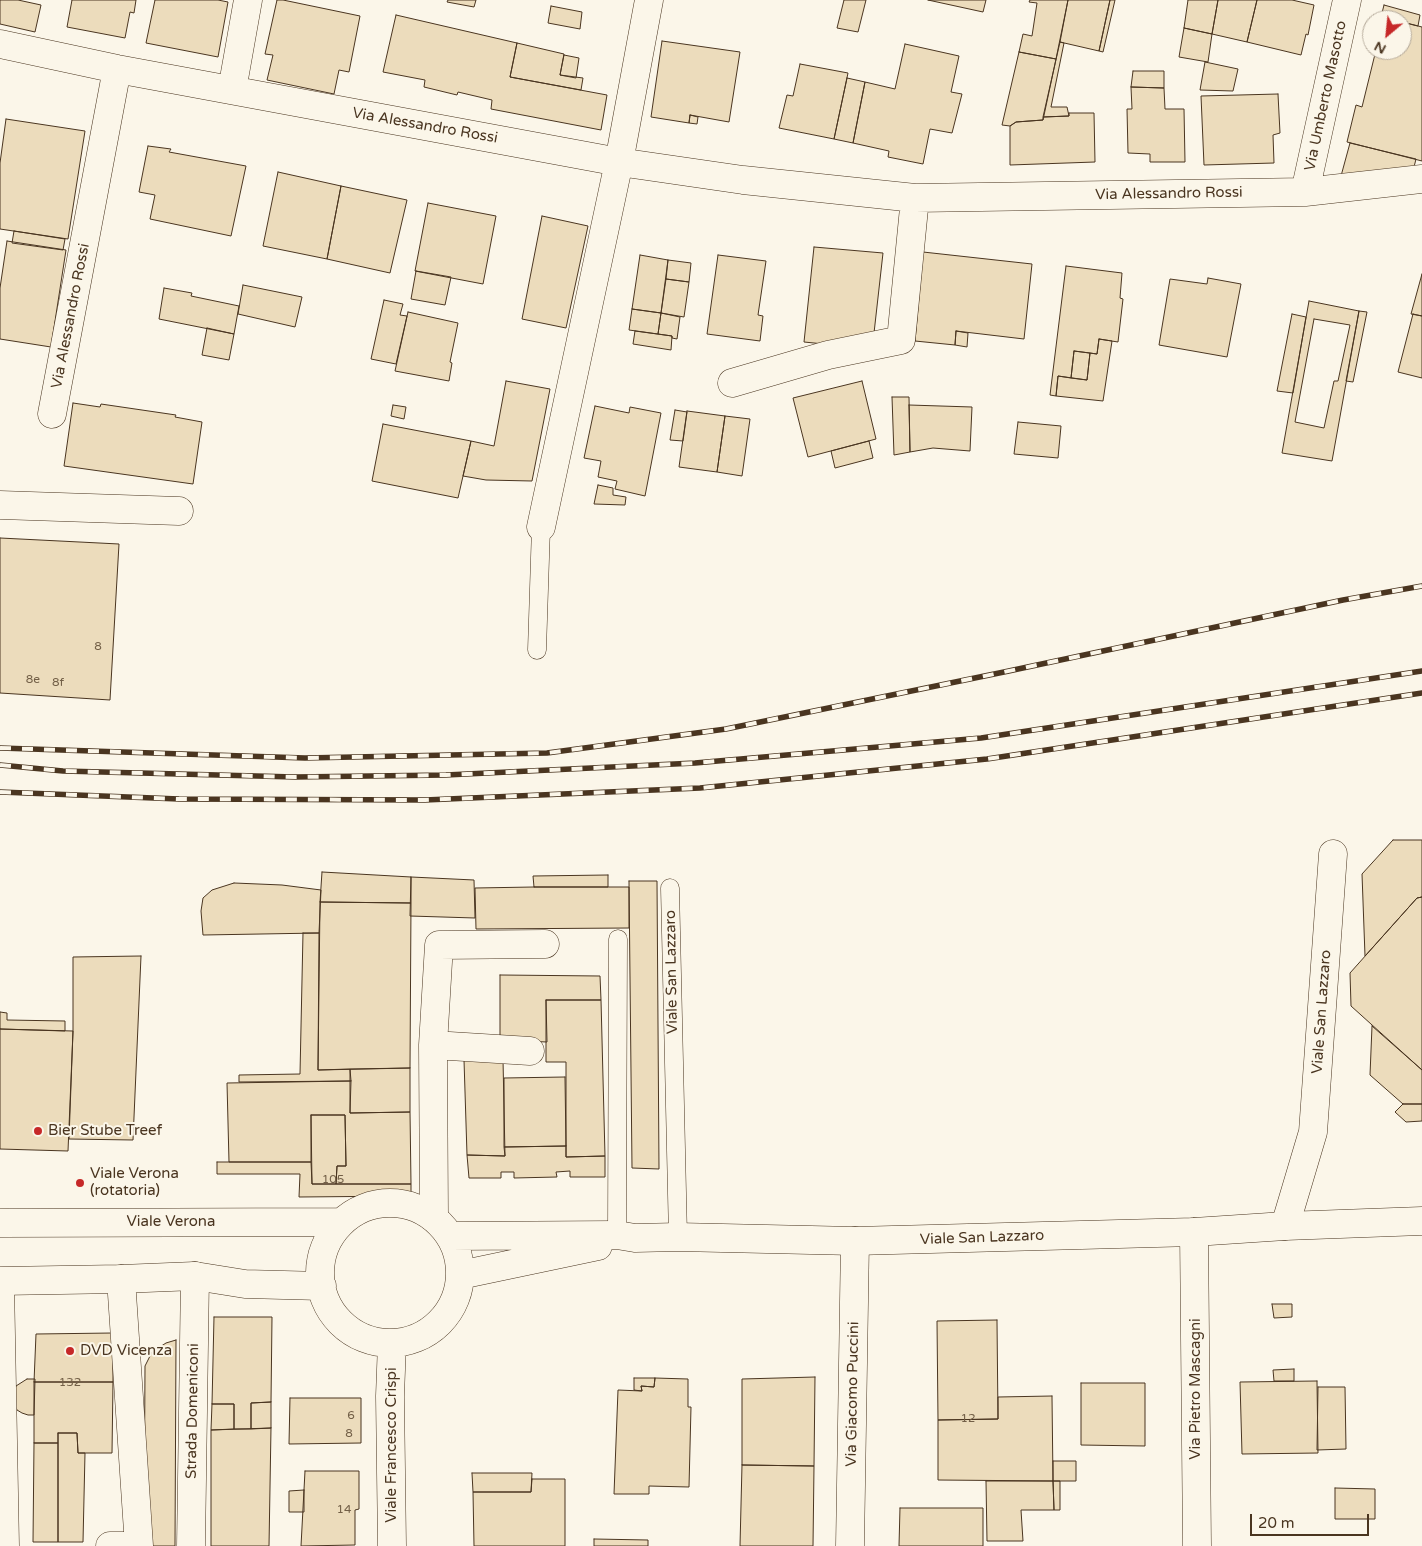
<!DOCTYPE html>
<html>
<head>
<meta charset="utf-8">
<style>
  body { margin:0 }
  #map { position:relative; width:1422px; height:1546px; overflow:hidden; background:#fbf6e9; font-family:"Varela Round",sans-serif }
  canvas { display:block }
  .north { position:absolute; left:1362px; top:10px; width:50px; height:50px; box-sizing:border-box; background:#fbf6e9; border:1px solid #b4a999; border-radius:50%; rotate:208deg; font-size:14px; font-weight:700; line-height:20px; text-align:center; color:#4a3520 }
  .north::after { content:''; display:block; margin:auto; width:18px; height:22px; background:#c62828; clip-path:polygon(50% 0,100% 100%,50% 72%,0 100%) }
  .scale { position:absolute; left:1250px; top:1514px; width:119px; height:22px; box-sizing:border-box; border:2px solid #4a3520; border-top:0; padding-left:6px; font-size:15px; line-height:18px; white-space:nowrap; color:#4a3520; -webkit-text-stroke:4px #fbf6e9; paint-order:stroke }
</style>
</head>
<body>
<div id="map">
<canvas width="1422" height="1546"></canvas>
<div class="north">N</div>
<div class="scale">20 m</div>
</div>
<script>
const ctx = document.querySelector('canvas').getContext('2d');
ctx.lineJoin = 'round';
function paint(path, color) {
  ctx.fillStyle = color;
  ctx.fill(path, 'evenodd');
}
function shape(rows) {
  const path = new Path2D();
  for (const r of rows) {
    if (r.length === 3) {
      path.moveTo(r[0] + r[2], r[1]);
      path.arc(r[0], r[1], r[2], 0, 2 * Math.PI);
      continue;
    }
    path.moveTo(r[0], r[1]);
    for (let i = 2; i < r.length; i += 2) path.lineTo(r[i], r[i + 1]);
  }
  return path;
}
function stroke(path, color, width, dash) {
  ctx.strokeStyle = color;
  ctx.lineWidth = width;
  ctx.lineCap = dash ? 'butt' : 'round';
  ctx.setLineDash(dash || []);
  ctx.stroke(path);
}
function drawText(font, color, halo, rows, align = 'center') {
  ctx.font = font + ' "Varela Round",sans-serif';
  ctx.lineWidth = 4;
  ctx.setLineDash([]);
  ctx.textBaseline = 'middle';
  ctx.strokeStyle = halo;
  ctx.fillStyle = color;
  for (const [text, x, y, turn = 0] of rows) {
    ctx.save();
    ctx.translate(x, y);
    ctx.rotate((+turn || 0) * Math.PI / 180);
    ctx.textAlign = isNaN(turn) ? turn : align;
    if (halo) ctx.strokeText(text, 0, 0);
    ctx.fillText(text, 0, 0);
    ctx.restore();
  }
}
const building = shape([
  [0,0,18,0,41,5,35,32,0,24,0,0],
  [72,0,136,0,134,13,130,12,125,38,67,27,72,0],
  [155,0,218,0,228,2,218,57,146,43,155,0],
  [277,0,283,0,360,16,349,72,339,70,334,94,267,80,273,55,265,54,277,0],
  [448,0,476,0,474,7,447,2,448,0],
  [844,0,866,0,858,32,837,28,844,0],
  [928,0,986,0,983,12,928,0],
  [1030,0,1068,0,1056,59,1019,52,1023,34,1032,36,1037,3,1029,2,1030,0],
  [1068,0,1110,0,1099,51,1060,42,1068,0],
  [1110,0,1115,0,1103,52,1099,51,1110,0],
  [1188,0,1218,0,1212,34,1184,28,1188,0],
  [1218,0,1257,0,1247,42,1212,34,1218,0],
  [1257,0,1292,0,1314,5,1308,35,1306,34,1301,55,1247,42,1257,0],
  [1384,5,1420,15,1418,26,1402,22,1402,20,1381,17,1384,5],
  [551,6,582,12,580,29,548,23,551,6],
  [396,15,517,43,510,77,607,95,601,130,491,109,492,100,458,92,457,95,424,87,425,80,383,72,396,15],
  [1402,22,1422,27,1422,161,1347,142,1356,105,1362,107,1376,50,1402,50,1402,22],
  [1184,28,1212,34,1208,62,1179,57,1184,28],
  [662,41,740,52,729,122,690,115,689,123,651,117,662,41],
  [1060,42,1064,43,1051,107,1067,107,1069,116,1043,117,1060,42],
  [517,43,564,54,560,75,583,78,581,90,510,77,517,43],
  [905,44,959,56,951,92,962,94,952,133,930,129,923,164,888,157,889,151,853,143,865,82,895,89,905,44],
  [1019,52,1056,59,1043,120,1016,122,1010,126,1002,125,1019,52],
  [564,55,579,58,576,78,560,75,564,55],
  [1205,62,1238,69,1233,91,1200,90,1205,62],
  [800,64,848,73,834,139,779,128,787,95,793,96,800,64],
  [1133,71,1164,71,1164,88,1131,87,1133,71],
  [847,78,865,82,853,143,834,139,847,78],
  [1131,87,1164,88,1165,109,1184,109,1185,162,1150,162,1150,154,1128,153,1127,109,1132,109,1131,87],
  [1278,94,1280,133,1273,135,1274,163,1204,165,1201,96,1278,94],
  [1069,113,1094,113,1095,162,1010,165,1010,126,1016,122,1043,120,1043,117,1069,116,1069,113],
  [690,115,698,117,697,124,689,123,690,115],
  [6,119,85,131,68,239,0,229,0,163,6,119],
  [1350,143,1416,159,1414,167,1341,176,1350,143],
  [148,146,171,149,169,152,246,166,231,236,150,219,155,195,139,192,148,146],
  [278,172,341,186,327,259,263,246,278,172],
  [341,186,407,200,390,273,327,259,341,186],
  [428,203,496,216,483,284,415,271,428,203],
  [542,216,588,226,566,328,522,319,542,216],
  [14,231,65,239,63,250,12,243,14,231],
  [7,241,66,250,51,347,0,339,0,288,7,241],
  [814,247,883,253,873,342,844,346,804,342,814,247],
  [923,252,1032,264,1024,339,956,331,955,345,915,341,923,252],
  [640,255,668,260,661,313,632,309,640,255],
  [718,255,766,261,758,315,763,316,760,341,707,334,718,255],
  [668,260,691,263,689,282,666,279,668,260],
  [1066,266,1122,273,1120,298,1123,299,1118,342,1099,339,1097,354,1074,351,1071,378,1058,376,1056,396,1050,395,1066,266],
  [416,271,451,277,445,305,411,299,416,271],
  [1422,274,1422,316,1411,314,1422,274],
  [1208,278,1241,284,1227,357,1159,345,1170,279,1207,284,1208,278],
  [666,279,689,282,684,317,661,313,666,279],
  [243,285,302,297,295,327,238,314,243,285],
  [164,288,192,293,191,296,239,306,234,334,159,319,164,288],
  [384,300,403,304,400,315,407,316,396,364,371,359,384,300],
  [1309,301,1359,311,1332,461,1282,453,1309,301],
  [632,309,661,313,658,334,629,330,632,309],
  [1359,311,1367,312,1353,382,1346,381,1359,311],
  [408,312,458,323,450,362,452,363,449,381,395,371,408,312],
  [661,313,680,317,677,339,672,338,672,336,658,334,661,313],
  [1292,314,1306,317,1293,393,1277,391,1292,314],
  [1413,314,1422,316,1422,378,1398,372,1413,314],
  [1314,319,1350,325,1338,381,1334,381,1324,428,1295,422,1314,319],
  [207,328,234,334,229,360,202,355,207,328],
  [635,331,672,336,671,350,633,344,635,331],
  [956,331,968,333,967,347,955,345,956,331],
  [1099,339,1112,341,1103,401,1056,396,1058,376,1087,380,1090,353,1097,354,1099,339],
  [1074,351,1090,353,1087,380,1071,378,1074,351],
  [506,381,550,389,532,481,486,480,463,476,471,441,494,446,506,381],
  [862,381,876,439,808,457,793,398,862,381],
  [892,397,909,397,910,452,894,455,892,397],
  [73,403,100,407,101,404,176,415,175,417,202,422,193,484,64,466,73,403],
  [393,405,406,407,404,419,391,416,393,405],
  [909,405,972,407,970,451,933,448,910,452,909,405],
  [595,406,629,413,630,407,661,413,645,496,615,489,617,481,598,477,601,461,584,458,595,406],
  [675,410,687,412,683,441,670,440,675,410],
  [687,411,725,416,717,472,679,467,687,411],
  [725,416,750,419,742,476,717,472,725,416],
  [1018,422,1061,426,1058,458,1014,454,1018,422],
  [383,424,471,441,458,498,372,481,383,424],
  [869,441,873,458,835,468,831,451,869,441],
  [598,485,613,488,613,495,626,497,625,505,594,504,598,485],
  [0,538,119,544,110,700,0,693,0,538],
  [1393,840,1422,840,1422,897,1417,898,1365,956,1362,874,1393,840],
  [322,872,411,877,411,903,320,902,322,872],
  [608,875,608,887,534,887,533,876,608,875],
  [411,877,474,880,475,918,410,916,411,877],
  [629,881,657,881,659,1169,632,1168,629,881],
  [234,883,282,885,321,890,319,933,203,935,201,911,203,898,212,890,234,883],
  [534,887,629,887,629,928,476,929,475,888,534,887],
  [1422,897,1422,1070,1351,1006,1350,973,1417,898,1422,897],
  [320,902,411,903,410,1068,318,1070,320,902],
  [303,933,319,933,318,1070,350,1069,351,1081,239,1082,239,1075,300,1074,303,933],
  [141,956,133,1140,69,1139,73,1031,73,957,141,956],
  [500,975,600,976,601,1000,546,1000,547,1042,500,1040,500,975],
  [546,1000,601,1000,605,1156,566,1157,566,1062,546,1062,546,1000],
  [0,1012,7,1013,7,1020,65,1021,65,1031,0,1029,0,1012],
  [1372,1026,1422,1070,1422,1104,1403,1104,1370,1075,1372,1026],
  [0,1029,73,1031,68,1151,0,1149,0,1029],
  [503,1059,505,1156,467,1155,464,1060,503,1059],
  [410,1068,410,1112,350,1113,350,1069,410,1068],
  [565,1077,566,1146,504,1147,504,1078,565,1077],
  [351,1081,350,1113,410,1112,411,1184,336,1184,337,1166,346,1166,345,1115,311,1115,311,1162,229,1162,227,1083,351,1081],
  [1403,1104,1422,1104,1422,1121,1406,1122,1395,1112,1403,1104],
  [311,1115,345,1115,346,1166,337,1166,336,1184,312,1184,311,1115],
  [566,1146,566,1157,605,1156,605,1177,570,1177,570,1171,556,1172,557,1177,514,1178,514,1172,501,1172,501,1178,469,1178,467,1155,505,1156,504,1147,566,1146],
  [217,1162,311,1162,312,1184,411,1184,411,1196,299,1197,300,1174,217,1174,217,1162],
  [1272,1304,1292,1304,1292,1317,1274,1318,1272,1304],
  [214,1317,272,1317,271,1402,251,1403,251,1429,234,1429,234,1404,212,1404,214,1317],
  [997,1320,998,1419,938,1420,937,1321,997,1320],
  [113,1333,113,1382,34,1382,36,1334,113,1333],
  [176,1340,175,1546,144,1546,145,1366,152,1352,166,1343,176,1340],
  [1294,1369,1294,1381,1274,1381,1273,1370,1294,1369],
  [815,1377,814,1466,742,1465,742,1379,815,1377],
  [634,1378,655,1378,654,1387,641,1386,642,1391,634,1390,634,1378],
  [655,1378,688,1379,688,1407,691,1407,689,1487,649,1486,649,1494,614,1494,618,1390,642,1391,641,1386,654,1387,655,1378],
  [27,1379,35,1379,34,1415,28,1415,22,1413,17,1410,14,1404,13,1392,16,1386,27,1379],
  [1317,1381,1318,1453,1242,1454,1240,1382,1317,1381],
  [34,1382,113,1382,112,1453,78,1453,77,1433,58,1433,58,1443,34,1443,34,1382],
  [1081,1383,1145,1383,1145,1446,1081,1445,1081,1383],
  [1318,1387,1345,1387,1346,1449,1317,1450,1318,1387],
  [1052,1396,1053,1481,938,1480,938,1420,998,1419,998,1397,1052,1396],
  [290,1398,361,1398,361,1443,289,1444,290,1398],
  [271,1402,271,1428,251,1429,251,1403,271,1402],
  [212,1404,234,1404,234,1429,211,1430,212,1404],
  [271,1428,269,1546,211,1546,211,1430,271,1428],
  [58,1433,77,1433,78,1453,85,1453,83,1542,58,1542,58,1433],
  [34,1443,58,1443,58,1542,33,1542,34,1443],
  [1053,1461,1076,1461,1076,1481,1053,1481,1053,1461],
  [742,1465,814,1466,813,1546,740,1546,742,1465],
  [305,1471,359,1471,359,1509,355,1510,355,1545,301,1546,305,1471],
  [472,1473,532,1473,531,1492,473,1492,472,1473],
  [532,1479,565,1479,565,1546,474,1546,473,1492,531,1492,532,1479],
  [986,1481,1053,1481,1054,1510,1021,1510,1023,1541,987,1541,986,1481],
  [1053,1481,1060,1481,1060,1510,1054,1510,1053,1481],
  [1335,1488,1375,1489,1375,1519,1335,1519,1335,1488],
  [304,1490,304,1512,289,1512,289,1491,304,1490],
  [900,1508,983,1508,983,1546,899,1546,900,1508],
  [594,1539,648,1540,648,1546,594,1546,594,1539]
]);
paint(building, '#ecdcbc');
stroke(building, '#4a3520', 1);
const lane = shape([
  [537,650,541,527],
  [670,888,678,1237],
  [617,1235,618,939]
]);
const street = shape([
  [0,44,117,69,619,162,743,180,915,198,1305,192,1422,179],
  [232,90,248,0],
  [1305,192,1347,0],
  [732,383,828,355,901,340,915,198],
  [52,414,117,69],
  [0,505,179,511],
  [541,527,619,162,649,0],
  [433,1045,530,1051],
  [434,1218,433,1045,439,945,545,944],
  [1285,1226,1313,1132,1333,854],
  [1194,1232,1197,1546],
  [0,1284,5,1546],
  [110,1546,139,1546,121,1279],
  [191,1546,195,1276],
  [850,1546,855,1241]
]);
const secondary = shape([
  [390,1273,70],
  [0,1223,342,1222],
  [450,1236,617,1235,635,1238,678,1237,855,1241,1194,1232,1285,1226,1422,1221],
  [460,1275,598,1246],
  [0,1281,121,1279,195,1276,245,1284,322,1286],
  [392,1546,390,1396,392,1343]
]);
stroke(lane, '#4a3520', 19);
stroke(street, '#4a3520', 29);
stroke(secondary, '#4a3520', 29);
stroke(lane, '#fbf6e9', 18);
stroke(street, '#fbf6e9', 28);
stroke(secondary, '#fbf6e9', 28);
const rail = shape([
  [0,748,305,758,547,753,726,729,1004,672,1343,600,1422,586],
  [0,765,63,771,295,777,446,775,695,763,981,738,1422,671],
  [0,792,179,799,425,800,700,788,987,759,1422,693]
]);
stroke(rail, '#4a3520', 5.5);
stroke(rail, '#fbf6e9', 4, [11]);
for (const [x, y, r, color] of [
  [38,1131,5,"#c62828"],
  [80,1183,5,"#c62828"],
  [70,1351,5,"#c62828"]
]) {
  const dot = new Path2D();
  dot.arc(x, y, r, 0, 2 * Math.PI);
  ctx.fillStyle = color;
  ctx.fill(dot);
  stroke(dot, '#fbf6e9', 2);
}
drawText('12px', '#725f47', null, [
  ["8",98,647],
  ["8e",33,680],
  ["8f",58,683],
  ["105",333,1180],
  ["132",70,1383],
  ["6",351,1416],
  ["12",968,1419],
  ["8",349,1434],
  ["14",344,1510]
]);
drawText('15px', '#4a3520', '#fbf6e9', [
  ["Via Umberto Masotto",1326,96,-78],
  ["Via Alessandro Rossi",425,126,10],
  ["Via Alessandro Rossi",1169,194,-1],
  ["Via Alessandro Rossi",71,316,-79],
  ["Viale San Lazzaro",672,972,-91],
  ["Viale San Lazzaro",1322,1012,-86],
  ["Viale Verona",171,1222],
  ["Viale San Lazzaro",982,1238,-2],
  ["Via Pietro Mascagni",1196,1389,-90],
  ["Via Giacomo Puccini",853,1394,-89],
  ["Strada Domeniconi",193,1411,-89],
  ["Viale Francesco Crispi",392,1445,-90]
]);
drawText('15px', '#4a3520', '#fbf6e9', [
  ["Bier Stube Treef",48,1131],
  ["Viale Verona",90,1174],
  ["(rotatoria)",90,1191],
  ["DVD Vicenza",80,1351]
], 'left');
</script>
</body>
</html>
